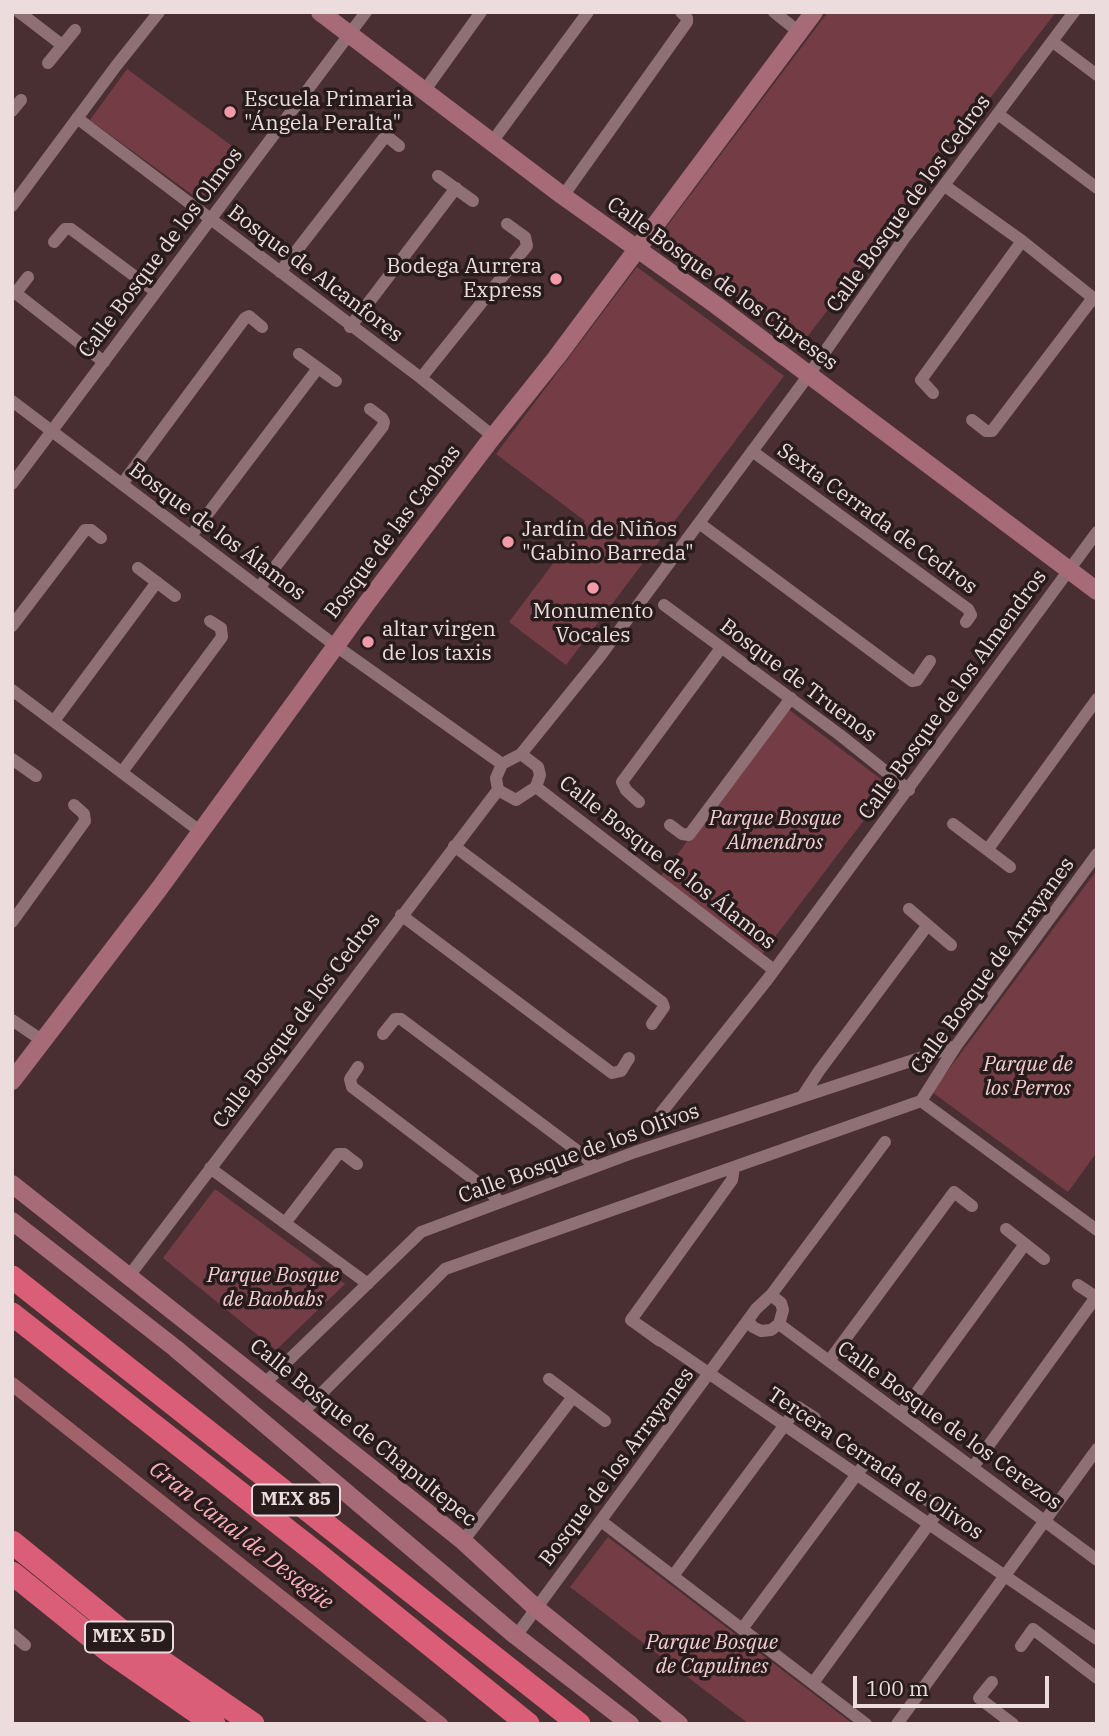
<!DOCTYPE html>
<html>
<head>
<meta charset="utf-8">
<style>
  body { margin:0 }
  #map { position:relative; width:1109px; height:1736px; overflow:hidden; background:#492f32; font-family:"IBM Plex Serif",serif }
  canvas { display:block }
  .frame { position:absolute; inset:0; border:14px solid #eddcde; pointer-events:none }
  .scale { position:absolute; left:853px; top:1676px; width:196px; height:32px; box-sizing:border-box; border:4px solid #eddcde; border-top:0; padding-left:9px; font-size:21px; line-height:24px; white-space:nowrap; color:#eddcde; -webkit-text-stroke:5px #271b1c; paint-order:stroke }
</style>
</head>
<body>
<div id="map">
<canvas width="1109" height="1736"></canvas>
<div class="frame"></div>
<div class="scale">100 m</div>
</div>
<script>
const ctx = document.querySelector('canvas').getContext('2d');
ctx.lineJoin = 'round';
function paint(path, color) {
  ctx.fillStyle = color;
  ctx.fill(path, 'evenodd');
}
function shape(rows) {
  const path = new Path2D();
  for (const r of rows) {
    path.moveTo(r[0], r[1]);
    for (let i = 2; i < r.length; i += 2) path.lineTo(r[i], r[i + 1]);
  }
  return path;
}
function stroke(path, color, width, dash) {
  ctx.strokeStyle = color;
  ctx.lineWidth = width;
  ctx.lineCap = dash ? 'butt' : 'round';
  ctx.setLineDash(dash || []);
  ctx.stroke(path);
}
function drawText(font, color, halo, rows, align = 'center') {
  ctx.font = font + ' "IBM Plex Serif",serif';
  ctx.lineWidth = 7;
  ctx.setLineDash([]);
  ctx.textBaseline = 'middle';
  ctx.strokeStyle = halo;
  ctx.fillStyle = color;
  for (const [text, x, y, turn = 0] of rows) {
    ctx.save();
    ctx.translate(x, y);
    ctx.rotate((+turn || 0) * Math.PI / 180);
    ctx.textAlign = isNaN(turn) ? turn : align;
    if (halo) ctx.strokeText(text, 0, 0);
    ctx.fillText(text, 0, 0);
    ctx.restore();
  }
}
paint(shape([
  [828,12,1056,12,801,345,658,238],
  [127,69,243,154,205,204,90,120],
  [637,267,784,376,566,665,509,622,585,521,496,454],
  [788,709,890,786,762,954,660,877],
  [1097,870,1097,1152,1068,1192,932,1092],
  [215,1189,345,1284,276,1350,163,1258],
  [608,1537,853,1724,749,1724,570,1587]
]), '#743d46');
stroke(shape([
  [12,1384,441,1724]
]), '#a1626c', 14);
stroke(shape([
  [19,12,62,45],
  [774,12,799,32],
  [1053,42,1097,75],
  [48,63,75,30],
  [425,90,481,12],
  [12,111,21,100],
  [998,114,1097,188],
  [77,118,421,378,494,437],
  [492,142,588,12],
  [438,176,473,201],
  [945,186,1022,241,1097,301],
  [563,196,687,22,687,18,681,12],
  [12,206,116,66,159,12],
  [54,242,65,229,71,229,156,292],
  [280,272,384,138,389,138,399,146],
  [28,277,18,290,18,295,104,362],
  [350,327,456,188],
  [299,354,336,381],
  [421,378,527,246,525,237,507,224],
  [933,393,921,380,1022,241],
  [12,401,336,646,502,764],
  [972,420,986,431,992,431,1093,298],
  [752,451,968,609,971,615,966,622],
  [12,484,366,12],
  [122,484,245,318,249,316,262,327],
  [699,523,912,681,917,680,930,661],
  [191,536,318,368],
  [138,568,175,596],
  [259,588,383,426,384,422,382,418,370,409],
  [664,605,840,735,909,790],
  [12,626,85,530,91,530,101,538],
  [12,690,201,832],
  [54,721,157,582],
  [521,754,601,655,808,376,903,240,1074,12],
  [521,754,538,767,540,775,536,787,516,800,498,790,496,778,502,764,521,754],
  [12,759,36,776],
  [122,772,222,637,221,628,210,621],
  [536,787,774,970],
  [639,802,626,790,622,782,721,648],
  [953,824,1010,867],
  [670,825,682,834,689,835,791,698],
  [454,846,662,1002,664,1007,652,1024],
  [988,849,1097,699],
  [909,909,951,945],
  [401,915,612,1073,621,1071,629,1058],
  [12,922,85,821,84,814,74,805],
  [12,1020,43,1041],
  [383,1034,395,1019,401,1019,583,1155,595,1167],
  [358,1067,350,1079,352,1087,489,1191,500,1202],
  [802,1097,819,1071,927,926],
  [921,1101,956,1046,1097,854],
  [921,1101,1097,1230],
  [661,1113,767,980,1097,532],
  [210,1168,368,1284],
  [285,1223,338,1154,344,1154,357,1164],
  [1006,1229,1044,1259],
  [129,1276,498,790],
  [631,1320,732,1180,734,1167],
  [749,1322,753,1327,761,1331,771,1330,779,1324,783,1310,781,1303,771,1295],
  [779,1324,1097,1560],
  [660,1341,631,1320,1097,1639],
  [829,1361,954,1192,972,1206],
  [549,1379,605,1421],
  [265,1383,421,1232,635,1152,956,1046],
  [302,1413,445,1269,921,1101],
  [901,1414,1025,1244],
  [851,1445,888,1472],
  [973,1467,1096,1297,1078,1285],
  [601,1521,866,1724],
  [463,1541,573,1397],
  [673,1576,798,1407,815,1418],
  [742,1629,869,1458],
  [12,1634,25,1645],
  [516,1636,756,1309,771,1295,885,1142],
  [1021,1646,1033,1629,1097,1678],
  [992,1682,979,1698,1013,1724],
  [813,1683,940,1509,923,1497],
  [897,1724,1097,1449]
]), '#8f7175', 12);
stroke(shape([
  [320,12,563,196,716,305,1097,591],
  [12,1081,159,889,367,603,488,443,556,358,814,12],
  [12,1184,418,1505,463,1541,536,1608,679,1724],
  [12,1221,175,1348,516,1636,630,1724]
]), '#a66b76', 18);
stroke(shape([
  [12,1277,579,1724],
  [12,1314,319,1555,528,1724],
  [12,1542,141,1647,253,1724],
  [12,1573,110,1652,214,1724]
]), '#da5e77', 23);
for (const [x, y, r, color] of [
  [230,112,7,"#f39aa8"],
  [556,279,7,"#f39aa8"],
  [508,542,7,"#f39aa8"],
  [593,588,7,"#f39aa8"],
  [368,642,7,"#f39aa8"]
]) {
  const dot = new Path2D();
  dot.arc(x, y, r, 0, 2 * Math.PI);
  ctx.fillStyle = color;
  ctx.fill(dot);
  stroke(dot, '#271b1c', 2.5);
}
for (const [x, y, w] of [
  [296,1500,88],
  [129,1637,88]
]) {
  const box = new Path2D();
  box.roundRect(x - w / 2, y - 15.5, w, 31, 5);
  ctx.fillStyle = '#271b1c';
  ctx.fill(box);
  stroke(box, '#eddcde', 2);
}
drawText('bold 19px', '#eddcde', null, [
  ["MEX 85",296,1500],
  ["MEX 5D",129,1637]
]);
drawText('21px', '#eddcde', '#271b1c', [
  ["Escuela Primaria",244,100],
  ["\"Ángela Peralta\"",244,124],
  ["Bodega Aurrera",542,267,"right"],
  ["Express",542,291,"right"],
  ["Jardín de Niños",522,530],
  ["\"Gabino Barreda\"",522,554],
  ["Monumento",593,612,"center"],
  ["Vocales",593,636,"center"],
  ["altar virgen",382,630],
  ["de los taxis",382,654]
], 'left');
drawText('21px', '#eddcde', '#271b1c', [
  ["Calle Bosque de los Cedros",909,204,-54],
  ["Calle Bosque de los Olmos",161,253,-53],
  ["Bosque de Alcanfores",315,274,37],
  ["Calle Bosque de los Cipreses",722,284,36],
  ["Sexta Cerrada de Cedros",877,519,36],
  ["Bosque de los Álamos",217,532,37],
  ["Bosque de las Caobas",393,532,-53],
  ["Bosque de Truenos",798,681,37],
  ["Calle Bosque de los Almendros",953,695,-54],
  ["Calle Bosque de los Álamos",667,863,38],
  ["Calle Bosque de Arrayanes",993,966,-54],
  ["Calle Bosque de los Cedros",297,1021,-53],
  ["Calle Bosque de los Olivos",579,1154,-20],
  ["Calle Bosque de los Cerezos",949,1426,36],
  ["Calle Bosque de Chapultepec",363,1433,39],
  ["Tercera Cerrada de Olivos",875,1464,34],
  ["Bosque de los Arrayanes",617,1467,-53]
]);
drawText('italic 21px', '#f5ced3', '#271b1c', [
  ["Parque Bosque",775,819],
  ["Almendros",775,843],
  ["Parque de",1028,1065],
  ["los Perros",1028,1089],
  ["Parque Bosque",273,1276],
  ["de Baobabs",273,1300],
  ["Parque Bosque",712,1643],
  ["de Capulines",712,1667]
]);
drawText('italic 23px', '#fcb0bb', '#271b1c', [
  ["Gran Canal de Desagüe",241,1536,38]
]);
</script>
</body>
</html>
